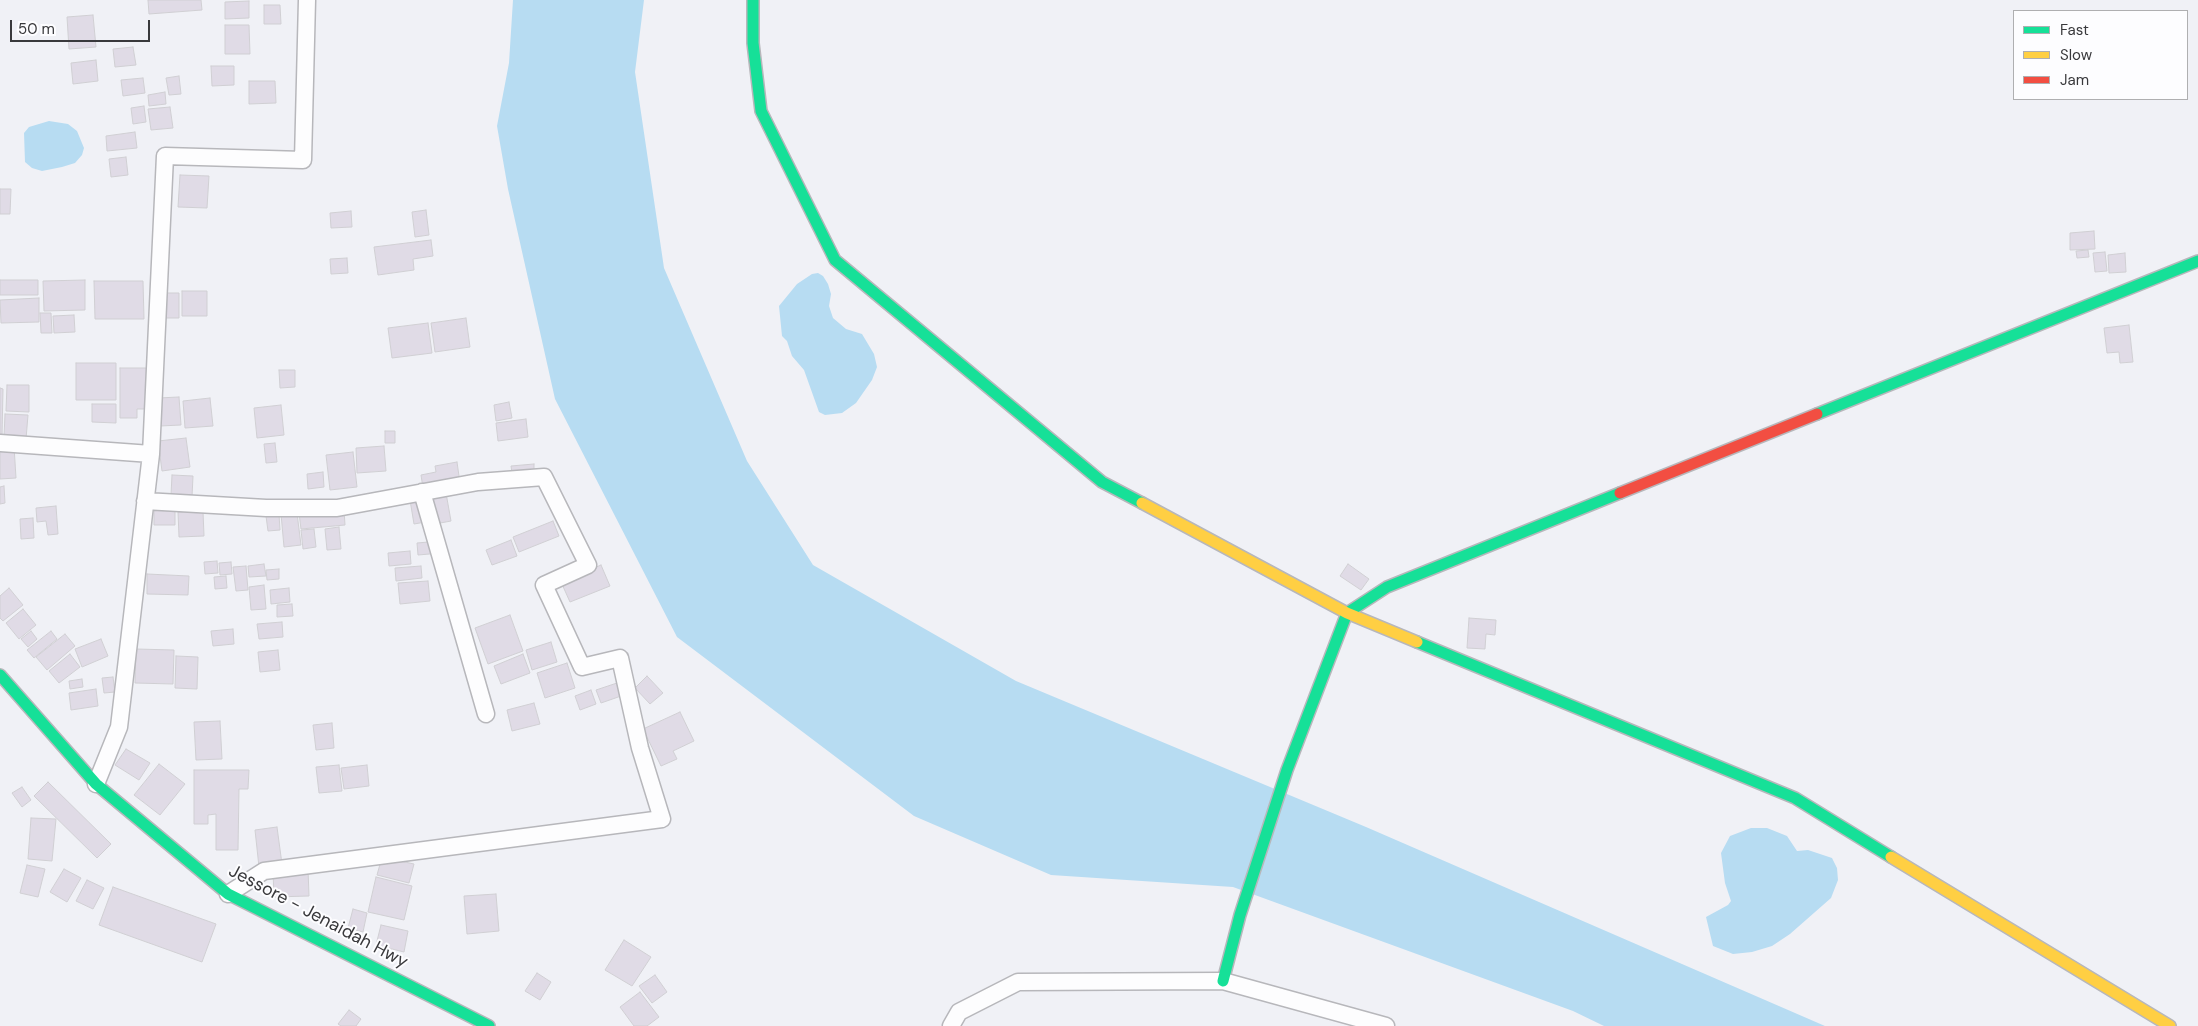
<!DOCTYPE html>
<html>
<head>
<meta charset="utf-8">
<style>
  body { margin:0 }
  #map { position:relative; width:2198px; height:1026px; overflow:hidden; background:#f0f1f6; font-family:"DM Sans",sans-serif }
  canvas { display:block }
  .legend { position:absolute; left:2013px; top:10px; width:175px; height:90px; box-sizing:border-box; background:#fdfdff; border:1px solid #afafb1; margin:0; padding:6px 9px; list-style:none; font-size:15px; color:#39393c }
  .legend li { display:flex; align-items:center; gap:10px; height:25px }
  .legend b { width:25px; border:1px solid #afafb1 }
  .scale { position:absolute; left:10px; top:20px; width:140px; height:22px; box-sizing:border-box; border:2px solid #39393c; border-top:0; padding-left:6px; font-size:15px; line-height:18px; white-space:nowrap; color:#39393c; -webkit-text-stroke:4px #fdfdff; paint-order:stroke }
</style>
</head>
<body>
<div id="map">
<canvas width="2198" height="1026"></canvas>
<ul class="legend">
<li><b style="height:6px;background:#16e098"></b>Fast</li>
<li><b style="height:6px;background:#ffcf43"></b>Slow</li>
<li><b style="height:6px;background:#f24e42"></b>Jam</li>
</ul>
<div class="scale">50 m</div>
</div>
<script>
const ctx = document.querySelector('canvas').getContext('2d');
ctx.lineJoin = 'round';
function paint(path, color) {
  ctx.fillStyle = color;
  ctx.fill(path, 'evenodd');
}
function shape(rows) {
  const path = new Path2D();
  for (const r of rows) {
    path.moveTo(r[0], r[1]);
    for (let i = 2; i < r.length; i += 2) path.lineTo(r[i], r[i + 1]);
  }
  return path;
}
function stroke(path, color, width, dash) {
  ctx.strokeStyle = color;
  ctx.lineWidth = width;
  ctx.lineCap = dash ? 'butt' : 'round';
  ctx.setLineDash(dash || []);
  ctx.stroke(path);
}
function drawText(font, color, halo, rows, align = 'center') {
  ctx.font = font + ' "DM Sans",sans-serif';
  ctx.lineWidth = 4;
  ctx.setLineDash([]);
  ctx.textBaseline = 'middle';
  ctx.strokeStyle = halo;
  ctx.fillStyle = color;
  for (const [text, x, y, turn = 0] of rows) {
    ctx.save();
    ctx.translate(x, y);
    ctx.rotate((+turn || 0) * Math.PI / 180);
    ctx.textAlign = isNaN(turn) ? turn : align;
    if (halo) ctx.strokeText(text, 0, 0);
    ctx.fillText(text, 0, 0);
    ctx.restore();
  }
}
paint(shape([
  [513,0,644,0,635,72,664,268,747,461,813,565,1016,681,1366,827,1825,1026,1604,1026,1573,1011,1233,887,1051,875,914,816,677,637,555,399,508,189,497,126,509,63],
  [49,121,68,124,77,131,84,148,82,155,75,163,62,167,42,171,32,168,25,162,24,133,29,127],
  [818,273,823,276,828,284,831,294,829,306,833,318,846,329,862,334,874,354,877,367,872,380,856,403,842,413,825,415,819,412,804,370,792,356,787,341,782,336,779,306,797,284,812,274],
  [1751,828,1767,828,1787,836,1797,851,1808,850,1832,858,1837,868,1838,880,1831,898,1790,934,1772,946,1752,952,1733,954,1713,946,1706,917,1728,905,1731,901,1725,883,1721,853,1730,836]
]), '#b7dcf2');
const building = shape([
  [148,0,201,0,202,10,149,14,148,0],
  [249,1,249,18,225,19,225,2,249,1],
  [264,5,280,5,281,24,264,24,264,5],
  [93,15,96,47,69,49,67,17,93,15],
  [225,25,249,25,250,54,225,54,225,25],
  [133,47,136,65,115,67,113,49,133,47],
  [96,60,98,81,73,84,71,63,96,60],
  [211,66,234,66,234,85,212,86,211,66],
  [179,76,181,94,169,95,166,78,179,76],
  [143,78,145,93,123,96,121,80,143,78],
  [249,81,275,81,276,103,249,104,249,81],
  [165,92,166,104,149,106,148,95,165,92],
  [144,106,146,122,133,124,131,108,144,106],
  [170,107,173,128,151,130,148,109,170,107],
  [135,132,137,148,107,151,106,136,135,132],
  [126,157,128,175,111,177,109,159,126,157],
  [180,175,209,176,207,208,178,207,180,175],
  [0,189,11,189,10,214,0,214,0,189],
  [426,210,429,235,415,237,412,212,426,210],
  [351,211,352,227,331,228,330,213,351,211],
  [2094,231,2095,249,2070,250,2070,233,2094,231],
  [431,240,433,256,413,259,414,270,378,275,374,247,431,240],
  [2088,250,2089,257,2077,258,2076,251,2088,250],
  [2105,252,2107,271,2095,272,2093,253,2105,252],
  [2125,253,2126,272,2109,273,2108,255,2125,253],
  [347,258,348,273,331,274,330,259,347,258],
  [0,280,38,280,38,295,0,295,0,280],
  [85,280,85,310,44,311,43,281,85,280],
  [94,281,143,281,144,319,95,319,94,281],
  [182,291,207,291,207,316,182,316,182,291],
  [161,293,179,293,179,318,161,318,161,293],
  [39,298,39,322,1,323,0,300,39,298],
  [40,313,51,313,52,333,41,333,40,313],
  [74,315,75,332,54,333,53,316,74,315],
  [466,318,470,347,435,352,431,323,466,318],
  [428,323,432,353,392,358,388,328,428,323],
  [2129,325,2133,362,2120,363,2119,352,2107,353,2104,328,2129,325],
  [76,363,116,363,116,400,76,400,76,363],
  [120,368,149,368,148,409,137,409,137,418,120,418,120,368],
  [279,370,295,370,295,387,280,388,279,370],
  [7,385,29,385,29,412,6,411,7,385],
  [0,388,3,389,2,437,0,436,0,388],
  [179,397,181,425,160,426,158,398,179,397],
  [210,398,213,426,185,428,183,401,210,398],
  [509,402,512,418,496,421,494,405,509,402],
  [92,404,116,404,116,423,92,422,92,404],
  [281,405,284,435,257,438,254,408,281,405],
  [5,414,28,415,26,439,4,437,5,414],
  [526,419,528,437,498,441,496,423,526,419],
  [385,431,395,431,395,443,385,443,385,431],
  [186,438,190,467,162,471,158,441,186,438],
  [275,443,277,462,266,463,264,444,275,443],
  [14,446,16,478,0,479,0,447,14,446],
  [384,446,386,471,357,473,356,448,384,446],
  [353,452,357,487,330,490,326,455,353,452],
  [457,462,460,483,423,488,421,475,436,472,435,466,457,462],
  [534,464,534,477,513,479,511,466,534,464],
  [323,472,324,487,308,489,307,474,323,472],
  [172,475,193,476,192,497,171,495,172,475],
  [4,486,5,503,0,504,0,487,4,486],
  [446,493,451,521,435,524,430,495,446,493],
  [427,497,431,521,414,524,410,500,427,497],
  [56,506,58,534,48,535,46,521,37,522,36,508,56,506],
  [154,509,175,509,175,525,154,525,154,509],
  [344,510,345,525,301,529,299,513,344,510],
  [203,511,204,536,179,537,178,512,203,511],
  [297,513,301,545,284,547,281,514,297,513],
  [279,514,280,530,268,531,266,516,279,514],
  [33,518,34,538,21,539,20,519,33,518],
  [553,521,559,536,519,552,513,537,553,521],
  [339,527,341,549,327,550,325,529,339,527],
  [314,529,316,547,303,549,301,530,314,529],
  [511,540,517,556,492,565,486,550,511,540],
  [440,541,441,553,418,555,417,543,440,541],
  [410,551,411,564,389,566,388,553,410,551],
  [217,561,218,573,205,574,204,562,217,561],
  [231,562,232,574,220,575,219,563,231,562],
  [264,564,266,576,249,577,248,566,264,564],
  [1348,564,1369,579,1361,590,1340,576,1348,564],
  [601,565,610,586,570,602,561,582,601,565],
  [246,566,248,590,236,591,233,567,246,566],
  [421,566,422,578,396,581,395,568,421,566],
  [279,569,279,579,267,580,266,570,279,569],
  [147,574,189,576,188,595,147,594,147,574],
  [226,576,227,588,215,589,214,577,226,576],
  [428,581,430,601,400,604,398,583,428,581],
  [264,585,266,609,251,610,249,587,264,585],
  [9,588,23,605,3,621,0,618,0,596,9,588],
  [289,588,290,602,271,604,270,590,289,588],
  [292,604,293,616,277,617,277,605,292,604],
  [23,609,36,625,19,639,6,623,23,609],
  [510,615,523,651,488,664,475,628,510,615],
  [1469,618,1496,620,1495,635,1486,634,1485,649,1467,648,1469,618],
  [282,622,283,637,259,639,257,624,282,622],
  [233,629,234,644,213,646,211,631,233,629],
  [31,631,37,639,28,647,21,639,31,631],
  [51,631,57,639,34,658,27,650,51,631],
  [65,634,75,646,47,670,36,657,65,634],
  [101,639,108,656,82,667,75,649,101,639],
  [551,642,557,662,532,670,526,650,551,642],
  [136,649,174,650,173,684,135,683,136,649],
  [278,650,280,670,260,672,258,652,278,650],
  [70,654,80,667,59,683,49,671,70,654],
  [523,654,530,673,501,684,494,666,523,654],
  [176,656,198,657,197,689,175,688,176,656],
  [567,663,575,688,545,698,537,673,567,663],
  [647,676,663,693,650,704,635,688,647,676],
  [113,677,115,692,104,693,102,678,113,677],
  [82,679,83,687,70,689,69,681,82,679],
  [620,682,624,695,601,703,596,690,620,682],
  [96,689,98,706,71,710,69,693,96,689],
  [591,690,596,704,580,710,575,696,591,690],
  [534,703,540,724,512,731,507,710,534,703],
  [680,712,694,741,673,751,677,759,661,766,643,729,680,712],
  [220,721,222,759,196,760,194,722,220,721],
  [332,723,334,748,316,750,313,725,332,723],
  [126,749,150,763,139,780,115,765,126,749],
  [159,764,185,784,160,815,134,795,159,764],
  [339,765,342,791,319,793,316,767,339,765],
  [367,765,369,786,344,789,341,768,367,765],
  [194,770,249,770,248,789,239,789,238,850,216,850,216,814,208,815,208,824,194,824,194,770],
  [48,782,111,844,97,858,34,796,48,782],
  [22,787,31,800,22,807,12,793,22,787],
  [31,818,56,819,52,861,28,859,31,818],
  [277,827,282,864,259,867,255,830,277,827],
  [382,857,414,864,409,883,377,875,382,857],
  [27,865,45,869,38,897,20,893,27,865],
  [64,869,81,878,67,902,50,892,64,869],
  [308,869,309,896,274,897,273,871,308,869],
  [376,877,412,886,404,920,368,912,376,877],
  [87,880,104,888,93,909,76,901,87,880],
  [113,887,216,924,202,962,99,925,113,887],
  [496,894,499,931,467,934,464,896,496,894],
  [353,909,367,913,363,932,348,928,353,909],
  [381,925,408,931,404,952,376,945,381,925],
  [624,940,651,957,632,986,605,970,624,940],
  [537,973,551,982,540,1000,525,991,537,973],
  [655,975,667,992,652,1003,639,986,655,975],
  [640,992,659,1017,647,1026,634,1026,620,1007,640,992],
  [349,1010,361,1019,356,1026,341,1026,338,1024,349,1010]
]);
paint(building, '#e0dbe6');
stroke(building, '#d0cfd3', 1);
const street = shape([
  [0,443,151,454],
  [422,492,486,714],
  [145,501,266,508,337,508,478,482,544,477,588,565,544,585,582,667,620,658,640,748,662,819,264,871,228,894],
  [96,784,119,727,151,454,165,156,303,160,307,0],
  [951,1026,959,1012,1018,982,1223,981,1386,1026]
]);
const fast = shape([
  [753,0,753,43,761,111,835,260,1102,482,1142,503],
  [1817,414,2198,261],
  [1417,642,1795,798,1891,857],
  [0,675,96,784,228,894,489,1026],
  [1223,981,1240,915,1287,770,1347,613,1387,587,1620,493]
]);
const slow = shape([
  [1142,503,1347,613,1417,642],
  [1891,857,2170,1026]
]);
const jam = shape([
  [1620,493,1817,414]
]);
stroke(street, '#b7b7bb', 19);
stroke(fast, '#b7b7bb', 14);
stroke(slow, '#b7b7bb', 14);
stroke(jam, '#b7b7bb', 14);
stroke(street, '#fdfdfe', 16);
stroke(fast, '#16e098', 11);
stroke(slow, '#ffcf43', 11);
stroke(jam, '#f24e42', 11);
drawText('18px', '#39393c', '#fdfdff', [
  ["Jessore - Jenaidah Hwy",318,917,28]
]);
</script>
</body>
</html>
